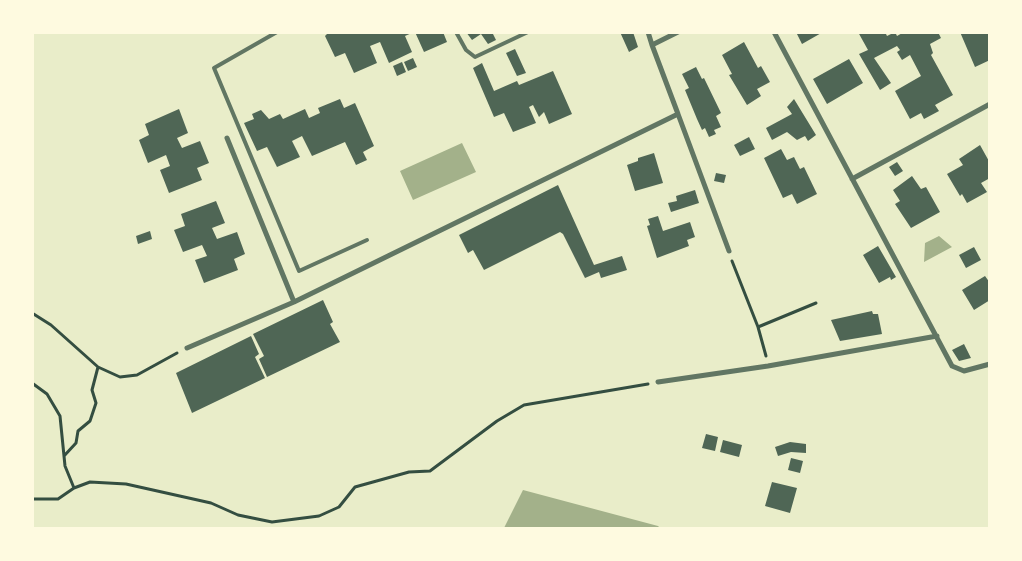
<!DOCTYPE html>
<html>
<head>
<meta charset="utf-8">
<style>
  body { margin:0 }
  #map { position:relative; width:1022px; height:561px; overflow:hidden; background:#e9edc9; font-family:"Open Sans",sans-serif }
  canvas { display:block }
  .frame { position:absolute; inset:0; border:34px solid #fefae0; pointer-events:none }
</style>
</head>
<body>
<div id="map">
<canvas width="1022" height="561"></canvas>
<div class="frame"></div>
</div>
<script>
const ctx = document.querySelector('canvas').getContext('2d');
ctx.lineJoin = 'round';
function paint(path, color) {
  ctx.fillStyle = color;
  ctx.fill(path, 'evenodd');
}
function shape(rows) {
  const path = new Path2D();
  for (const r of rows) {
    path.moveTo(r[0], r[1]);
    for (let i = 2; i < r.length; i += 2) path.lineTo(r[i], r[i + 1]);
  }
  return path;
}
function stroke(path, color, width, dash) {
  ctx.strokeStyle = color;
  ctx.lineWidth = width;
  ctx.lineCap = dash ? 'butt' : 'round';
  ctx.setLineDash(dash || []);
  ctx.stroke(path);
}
paint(shape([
  [462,143,476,172,413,200,400,171],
  [939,236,952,247,924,262,925,243],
  [523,490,658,526,660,528,504,528]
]), '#a3b18a');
paint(shape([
  [329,32,414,32,405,36,412,52,389,63,380,42,370,46,377,63,354,73,345,53,335,57,325,36],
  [415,32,443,32,447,42,424,52],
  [466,32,492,32,496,40,488,44,481,34,472,40],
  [620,32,633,32,638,47,629,52],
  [796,32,823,32,802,44],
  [858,32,885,32,887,36,895,32,897,36,904,32,938,32,941,38,930,44,933,53,931,55,953,95,935,105,939,111,924,119,921,113,910,119,895,91,921,76,910,55,902,60,897,52,900,50,897,46,874,58,891,83,880,90,859,54,868,50],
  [960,32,990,32,990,60,975,67],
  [744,42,758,68,761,66,770,82,757,89,761,96,747,105,729,75,732,74,722,55],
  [515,49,526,73,517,76,506,53],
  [413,58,417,67,408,71,404,62],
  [849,59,863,83,827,104,813,79],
  [402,62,406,72,397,76,393,66],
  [482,63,494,91,517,81,519,85,553,71,572,114,549,124,544,112,539,117,533,105,529,107,536,123,513,132,504,113,494,117,473,68],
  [696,67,702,79,704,78,721,113,716,116,721,127,714,130,716,134,709,137,705,128,702,130,697,119,685,90,689,88,682,74],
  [340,99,344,108,355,103,374,146,363,152,367,160,356,165,345,142,312,156,302,136,292,141,300,157,277,167,267,147,257,151,244,123,254,119,252,114,261,110,269,119,280,114,283,119,305,109,309,118,320,113,318,108],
  [794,99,816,135,808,141,805,136,797,140,787,132,772,140,766,128,792,114,787,107],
  [179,109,188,133,177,138,182,148,200,141,209,163,197,168,202,180,169,193,160,170,170,166,166,155,148,163,139,140,149,135,145,124],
  [749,137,755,149,740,156,734,145],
  [980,145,990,163,990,178,981,183,987,192,967,203,962,194,960,196,947,174,963,165,959,159],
  [781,149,787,160,794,157,800,169,804,167,817,194,797,204,792,194,783,198,764,158],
  [654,153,663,183,635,191,627,165,638,161,638,158],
  [897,162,903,171,895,176,889,167],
  [716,173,726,175,724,183,714,181],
  [912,176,921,189,926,187,940,212,911,228,895,204,900,201,893,190],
  [558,185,594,265,622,256,627,270,601,278,599,272,585,278,563,234,560,232,484,270,473,250,468,253,459,235],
  [695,190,699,203,671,212,668,203,677,201,676,196],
  [216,201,225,223,212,228,217,239,237,232,245,254,234,259,238,270,204,283,195,260,207,256,202,245,183,252,174,230,185,226,181,214],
  [658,216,663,231,690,222,695,237,687,240,689,246,657,258,647,226,650,225,648,219],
  [150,231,152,239,138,244,136,236],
  [878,246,896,277,891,280,890,277,879,283,863,255],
  [974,247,981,260,966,268,959,255],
  [985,276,990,283,990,300,974,310,962,290],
  [323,300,333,322,330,324,340,342,267,377,259,359,264,356,253,334],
  [872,311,873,314,878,314,882,334,840,341,831,320],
  [251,336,259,354,255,357,265,378,192,413,176,373],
  [964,344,971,358,959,361,952,350],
  [706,434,718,437,715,451,702,448],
  [723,440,742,445,739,457,720,452],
  [790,442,806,444,806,453,791,452,778,456,775,447],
  [791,458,803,461,800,473,788,470],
  [772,482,797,488,790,513,765,506]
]), '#4f6655');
stroke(shape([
  [732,261,758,327,766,356],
  [32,313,51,325,98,367,120,377,137,375,177,353],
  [758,327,816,303],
  [32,383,47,394,60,416,65,466,74,488],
  [64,456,76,443,78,431,90,421,96,403,92,390,98,367],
  [32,499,58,499,74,488,90,482,126,484,211,503,238,515,272,522,319,516,339,507,355,487,409,472,430,471,497,421,524,405,648,384]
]), '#344e41', 3);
stroke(shape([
  [277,32,214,68,299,271,367,240],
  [456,32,466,50,475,57,528,32]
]), '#617663', 4);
stroke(shape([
  [648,32,652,45,678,32],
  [774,32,952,366,964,371,990,364],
  [678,114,729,251],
  [227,138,294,302,678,114,652,45],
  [852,179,990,104],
  [187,348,294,302],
  [658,382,768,366,937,336]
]), '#617663', 5);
</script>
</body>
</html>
